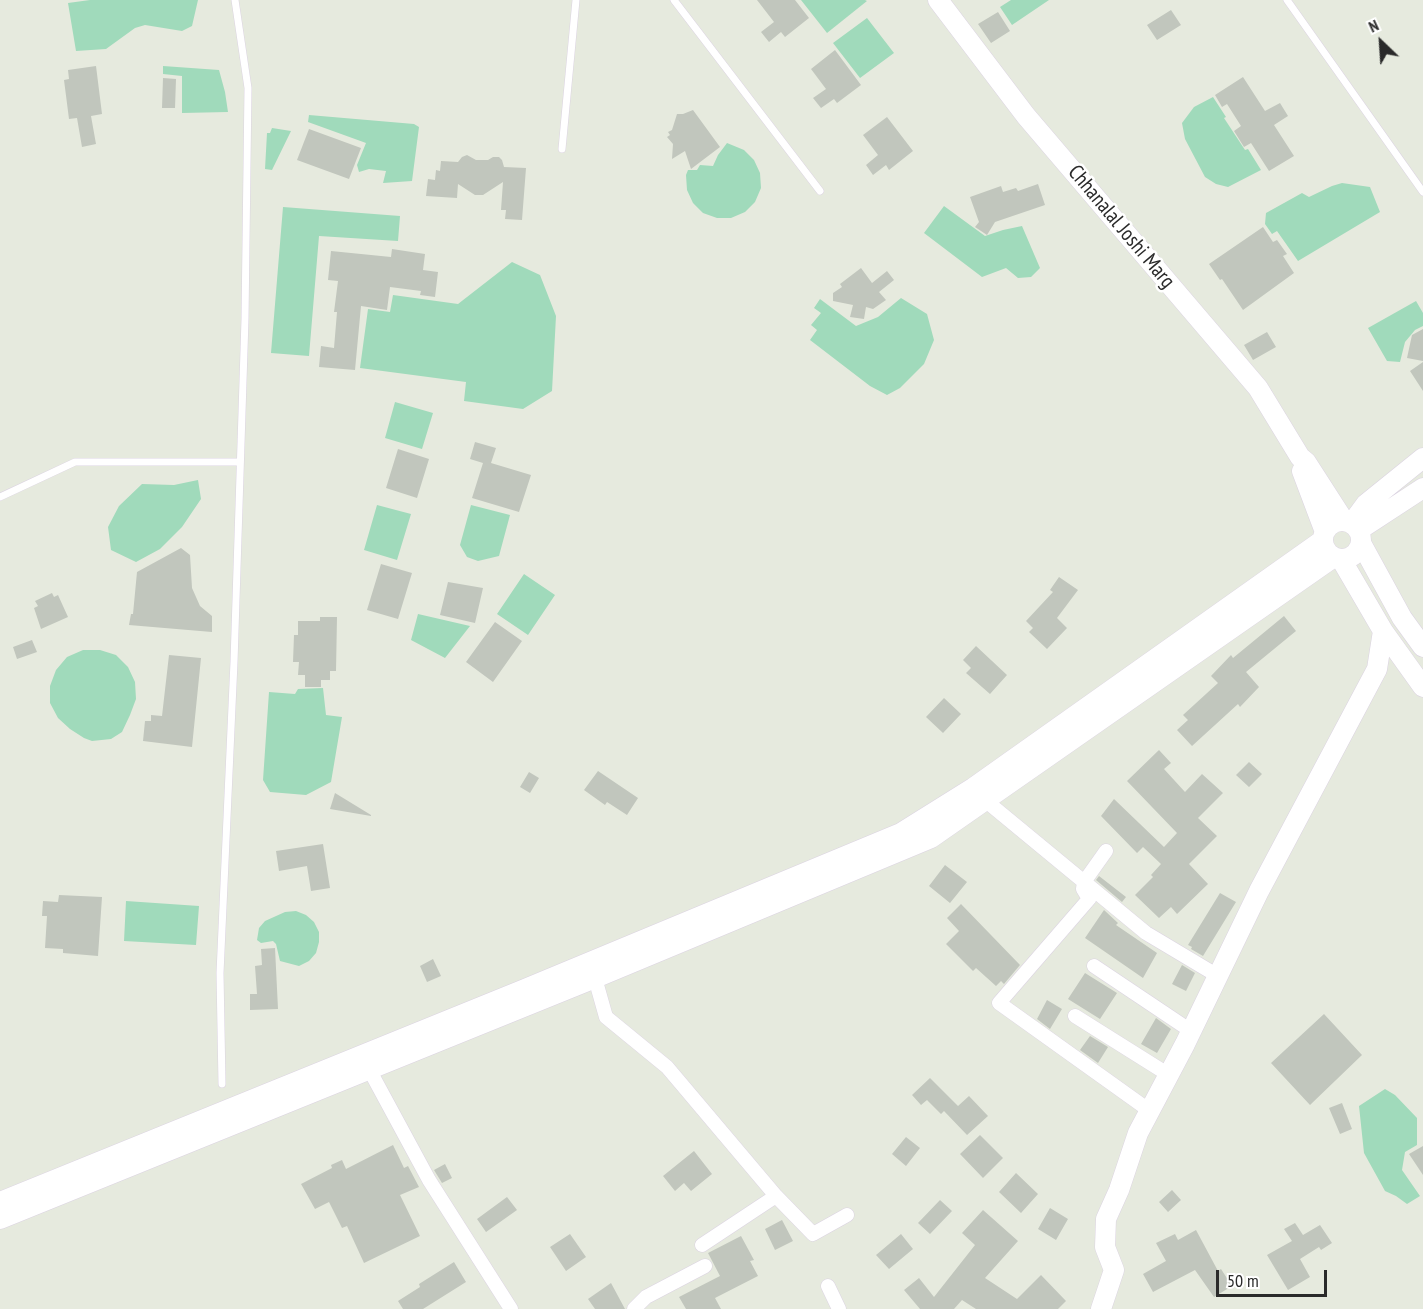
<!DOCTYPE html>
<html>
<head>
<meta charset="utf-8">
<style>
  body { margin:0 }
  #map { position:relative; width:1423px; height:1309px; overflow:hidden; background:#e6eade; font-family:"PT Sans Narrow",sans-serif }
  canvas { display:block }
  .north { position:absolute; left:1351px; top:12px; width:60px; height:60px; -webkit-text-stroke:4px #fff; paint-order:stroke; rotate:335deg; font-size:16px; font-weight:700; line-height:24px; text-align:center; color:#2a2a2a }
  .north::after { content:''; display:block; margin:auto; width:21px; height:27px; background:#2a2a2a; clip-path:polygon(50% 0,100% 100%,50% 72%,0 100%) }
  .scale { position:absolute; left:1216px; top:1270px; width:111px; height:27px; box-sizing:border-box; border:3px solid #2a2a2a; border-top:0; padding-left:8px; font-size:18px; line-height:21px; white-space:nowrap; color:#2a2a2a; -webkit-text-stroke:4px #fff; paint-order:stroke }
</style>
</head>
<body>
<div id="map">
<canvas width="1423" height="1309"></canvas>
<div class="north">N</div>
<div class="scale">50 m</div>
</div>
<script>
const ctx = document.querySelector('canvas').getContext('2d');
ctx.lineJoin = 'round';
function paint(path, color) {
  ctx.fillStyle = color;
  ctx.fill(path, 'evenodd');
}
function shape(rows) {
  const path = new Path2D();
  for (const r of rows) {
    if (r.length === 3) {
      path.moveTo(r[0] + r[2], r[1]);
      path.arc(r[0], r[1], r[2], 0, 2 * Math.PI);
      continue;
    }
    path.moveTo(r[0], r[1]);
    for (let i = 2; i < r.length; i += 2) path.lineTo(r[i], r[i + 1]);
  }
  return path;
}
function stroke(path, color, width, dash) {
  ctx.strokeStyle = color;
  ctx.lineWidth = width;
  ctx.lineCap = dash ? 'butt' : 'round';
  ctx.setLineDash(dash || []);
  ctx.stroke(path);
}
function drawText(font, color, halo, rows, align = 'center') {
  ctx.font = font + ' "PT Sans Narrow",sans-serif';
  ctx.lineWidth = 5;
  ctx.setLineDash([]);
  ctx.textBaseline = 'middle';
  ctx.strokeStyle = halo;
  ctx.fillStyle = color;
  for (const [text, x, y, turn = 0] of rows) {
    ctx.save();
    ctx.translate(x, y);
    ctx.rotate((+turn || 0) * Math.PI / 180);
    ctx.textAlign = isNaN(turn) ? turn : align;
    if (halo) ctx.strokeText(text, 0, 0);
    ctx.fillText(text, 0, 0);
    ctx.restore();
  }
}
paint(shape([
  [90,0,198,0,192,26,182,31,145,25,135,28,106,49,76,51,68,3],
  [801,0,865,0,867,1,827,33],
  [1011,0,1049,0,1012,25,1000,7],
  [867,18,894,53,860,78,833,43],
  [163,66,219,70,225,92,228,112,182,113,182,76,163,74],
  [1213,97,1226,117,1224,118,1245,150,1248,149,1261,170,1228,187,1216,184,1205,177,1185,139,1182,123,1194,107],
  [309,115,414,124,419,127,412,181,383,183,386,171,369,169,359,172,357,165,366,143,308,122],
  [272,128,291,131,272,170,265,169,267,133,270,133],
  [727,143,744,150,754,160,760,173,761,188,755,202,745,212,731,218,717,218,703,213,693,203,687,190,686,175,688,170,697,170,700,165,713,166,718,155],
  [1342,183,1370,187,1380,212,1298,261,1277,231,1272,234,1265,224,1266,213,1302,193,1309,197,1332,186],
  [944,206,985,236,1003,230,1022,226,1040,268,1031,277,1018,278,1006,268,982,277,924,233],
  [283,207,400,216,398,241,319,236,309,356,271,353],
  [512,262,540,275,556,316,552,391,523,409,464,401,466,382,360,368,368,309,390,312,393,295,458,304],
  [901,298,927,314,934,340,924,364,900,388,887,395,870,386,810,340,817,330,811,325,821,313,814,308,820,299,856,326,878,317],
  [1416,301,1423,313,1423,326,1415,330,1405,342,1400,362,1387,361,1368,328],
  [395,402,433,413,422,449,385,438],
  [198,480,201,499,182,527,160,549,136,562,111,550,108,527,119,506,142,484,174,485],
  [377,505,411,514,397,560,364,550],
  [471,505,510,515,499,556,478,561,467,557,460,545],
  [524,574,555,595,528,635,497,614],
  [418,614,470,626,445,658,411,640],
  [83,650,100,650,116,655,128,667,135,682,136,699,130,715,122,732,111,739,92,741,84,738,70,729,58,718,50,703,50,686,56,670,67,657],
  [323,688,326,715,342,717,331,782,306,795,270,792,263,780,269,692,295,694,298,689],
  [126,901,199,906,196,945,124,941],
  [296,911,306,915,314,922,319,932,319,942,316,953,309,961,299,966,280,961,276,944,273,941,261,943,257,940,259,928,265,921,285,912],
  [1385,1089,1395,1095,1417,1118,1417,1145,1405,1152,1402,1170,1420,1196,1407,1204,1396,1196,1385,1191,1364,1153,1359,1106]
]), '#a0dabb');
paint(shape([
  [757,0,795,0,809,18,785,37,781,32,769,42,761,32,774,22],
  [1171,10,1181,25,1157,40,1147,25],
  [998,12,1010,31,991,43,978,24],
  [835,50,861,85,837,103,834,99,821,108,813,98,826,89,811,69],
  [96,66,102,114,91,116,96,144,82,147,77,118,69,119,64,80,69,79,68,70],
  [1243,77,1265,111,1280,103,1288,116,1274,125,1294,156,1269,171,1251,143,1244,147,1234,131,1241,126,1227,104,1222,107,1215,95],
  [163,78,176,79,175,108,162,108],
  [693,110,720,147,691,169,685,151,672,159,673,144,667,137,670,135,668,132,672,130,677,114,683,114],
  [887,117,913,151,889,170,886,165,873,175,866,165,878,155,863,135],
  [309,129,361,148,349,179,297,160],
  [467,155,476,160,488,160,493,157,499,157,502,160,504,167,526,168,522,220,505,219,506,210,501,210,503,182,483,195,475,195,458,184,457,198,426,196,428,179,435,180,436,170,440,171,441,161,458,162,462,157],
  [1038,184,1045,205,995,222,987,235,975,227,979,222,970,197,1001,186,1003,192,1016,188,1018,191],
  [1263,227,1273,242,1277,240,1287,254,1283,256,1294,273,1243,310,1222,279,1220,280,1209,264],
  [392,249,425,254,423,270,438,272,435,297,420,295,421,291,390,287,387,310,361,306,355,370,319,367,321,346,334,348,337,312,334,312,338,281,328,280,331,251,391,257],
  [861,268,872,283,887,271,894,280,879,292,886,300,873,309,866,307,864,319,850,317,853,305,833,301,833,293,842,287,840,284],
  [1423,329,1423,361,1407,358,1412,335],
  [1267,332,1276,347,1253,360,1244,345],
  [1423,362,1423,391,1410,371],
  [475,442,496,448,491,463,531,475,519,512,472,498,483,463,470,459],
  [398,449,429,459,417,498,386,488],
  [181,548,190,555,192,588,200,606,212,616,212,632,129,625,131,614,133,614,137,572],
  [381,564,412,573,398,619,367,610],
  [1059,577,1078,590,1057,618,1067,628,1047,649,1029,632,1033,628,1026,621,1053,592,1050,590],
  [448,582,483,588,475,623,440,615],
  [52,593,54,597,58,595,68,617,41,629,34,608,38,606,35,601],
  [1284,616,1296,631,1246,672,1259,687,1240,707,1238,704,1192,746,1177,730,1188,720,1183,715,1218,683,1211,676,1231,655,1233,658],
  [320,617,337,617,336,671,330,671,330,680,321,680,321,687,305,687,305,675,298,675,299,662,293,662,294,635,298,635,298,621,320,621],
  [495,622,522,641,493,682,466,662],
  [32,640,37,652,17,659,13,647],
  [976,646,1007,675,990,694,966,673,971,668,963,660],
  [169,655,201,658,192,747,143,741,145,721,151,721,151,715,162,716],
  [944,698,961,714,943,733,926,717],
  [1159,750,1171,763,1164,769,1185,792,1202,774,1223,793,1198,818,1217,836,1189,864,1208,884,1177,914,1171,907,1159,918,1135,895,1153,877,1151,875,1161,864,1143,847,1137,853,1101,816,1114,799,1164,847,1177,833,1127,781],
  [1249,762,1262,774,1249,787,1236,775],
  [598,771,638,798,627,815,607,802,605,805,584,790],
  [529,772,539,778,530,793,520,787],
  [335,793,371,815,371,816,330,809],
  [323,844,330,888,311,891,307,866,279,871,276,851],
  [945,865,967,882,950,903,929,886],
  [1099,876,1126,897,1122,902,1096,880],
  [1220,893,1236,902,1203,956,1191,949,1192,947,1188,945],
  [59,895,102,897,98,956,63,953,63,949,45,948,47,916,42,916,43,901,58,902],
  [961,904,1020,965,1004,984,1001,981,996,986,976,968,973,971,946,944,959,931,947,918],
  [1104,910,1118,923,1116,925,1157,953,1143,978,1085,938],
  [275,948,278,1009,250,1010,250,994,257,994,255,966,262,965,261,949],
  [433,959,441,976,427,982,420,966],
  [1182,965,1195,973,1186,991,1172,984],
  [1085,973,1117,993,1100,1019,1068,999],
  [1047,1000,1062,1009,1050,1029,1037,1019],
  [1324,1014,1362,1055,1310,1105,1271,1063],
  [1156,1018,1171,1029,1157,1053,1141,1044],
  [1090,1036,1108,1047,1098,1063,1080,1050],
  [930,1078,958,1106,969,1096,988,1116,967,1135,944,1111,941,1114,927,1100,921,1105,912,1095],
  [1342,1103,1352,1129,1340,1134,1329,1108],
  [980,1135,1003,1158,983,1178,960,1154],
  [906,1137,920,1148,906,1166,892,1154],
  [393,1145,404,1168,408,1166,419,1187,400,1195,420,1236,364,1263,347,1226,342,1228,329,1202,315,1209,301,1184,332,1168,331,1165,342,1160,346,1169],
  [1423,1146,1423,1175,1409,1154],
  [694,1151,712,1174,691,1191,684,1183,675,1191,663,1176],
  [445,1164,452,1178,442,1183,434,1170],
  [1016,1173,1038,1194,1021,1213,999,1192],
  [1172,1190,1181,1200,1168,1212,1159,1202],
  [507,1197,517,1210,486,1232,477,1219],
  [940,1200,952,1211,930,1234,918,1223],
  [1050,1208,1068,1219,1056,1240,1038,1229],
  [983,1210,1018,1241,985,1278,1017,1299,1041,1275,1066,1301,1058,1309,976,1309,962,1300,954,1309,920,1309,904,1290,919,1278,934,1297,975,1245,962,1233],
  [782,1220,793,1241,775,1250,765,1229],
  [1295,1223,1303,1235,1320,1225,1332,1243,1321,1250,1319,1247,1300,1259,1310,1277,1288,1290,1267,1255,1292,1241,1284,1229],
  [1196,1230,1218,1271,1221,1269,1232,1286,1214,1297,1195,1270,1153,1292,1143,1274,1166,1261,1156,1243,1175,1234,1178,1240],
  [570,1234,586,1257,566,1271,550,1247],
  [901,1234,913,1249,889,1269,876,1255],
  [741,1236,754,1260,750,1261,758,1276,715,1298,721,1309,686,1309,679,1297,720,1276,708,1253],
  [454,1262,466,1282,423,1309,403,1309,398,1301,420,1287,419,1284],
  [611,1283,625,1309,595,1309,588,1299]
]), '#c1c6bd');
const lane = shape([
  [674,0,820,191],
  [1287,0,1423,192],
  [562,149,576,0],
  [0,497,75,462,240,462],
  [222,1084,220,973,234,662,245,319,248,88,235,0]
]);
const street = shape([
  [980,796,1146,933,1218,976],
  [1106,851,1084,882,1083,889,1089,899,999,1003,1150,1111],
  [1094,966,1191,1031],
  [595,978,606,1017,667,1067,776,1196,813,1234,847,1215],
  [1075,1016,1169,1075],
  [369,1069,429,1180,511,1309],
  [702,1245,776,1196],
  [828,1286,839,1309],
  [634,1309,646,1297,705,1266]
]);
const secondary = shape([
  [938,0,1026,116,1258,388,1300,457,1306,462,1344,521],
  [1302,471,1325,532],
  [1342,540,19],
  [1352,523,1366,504,1423,458],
  [1359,530,1423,488],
  [1361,543,1402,618,1423,647],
  [1341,559,1383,631,1423,687],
  [0,1202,525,989,901,833,973,788,1323,540],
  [0,1219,595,978,931,838,1334,557],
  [1101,1309,1114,1270,1105,1247,1106,1219,1119,1190,1138,1133,1185,1044,1259,891,1377,669,1383,631]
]);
stroke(lane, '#dbd3e1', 8);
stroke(street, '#dbd3e1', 15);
stroke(secondary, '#dbd3e1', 21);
stroke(lane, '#fff', 7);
stroke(street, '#fff', 14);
stroke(secondary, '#fff', 20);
drawText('21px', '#2a2a2a', '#fff', [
  ["Chhanalal Joshi Marg",1121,227,50]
]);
</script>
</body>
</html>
